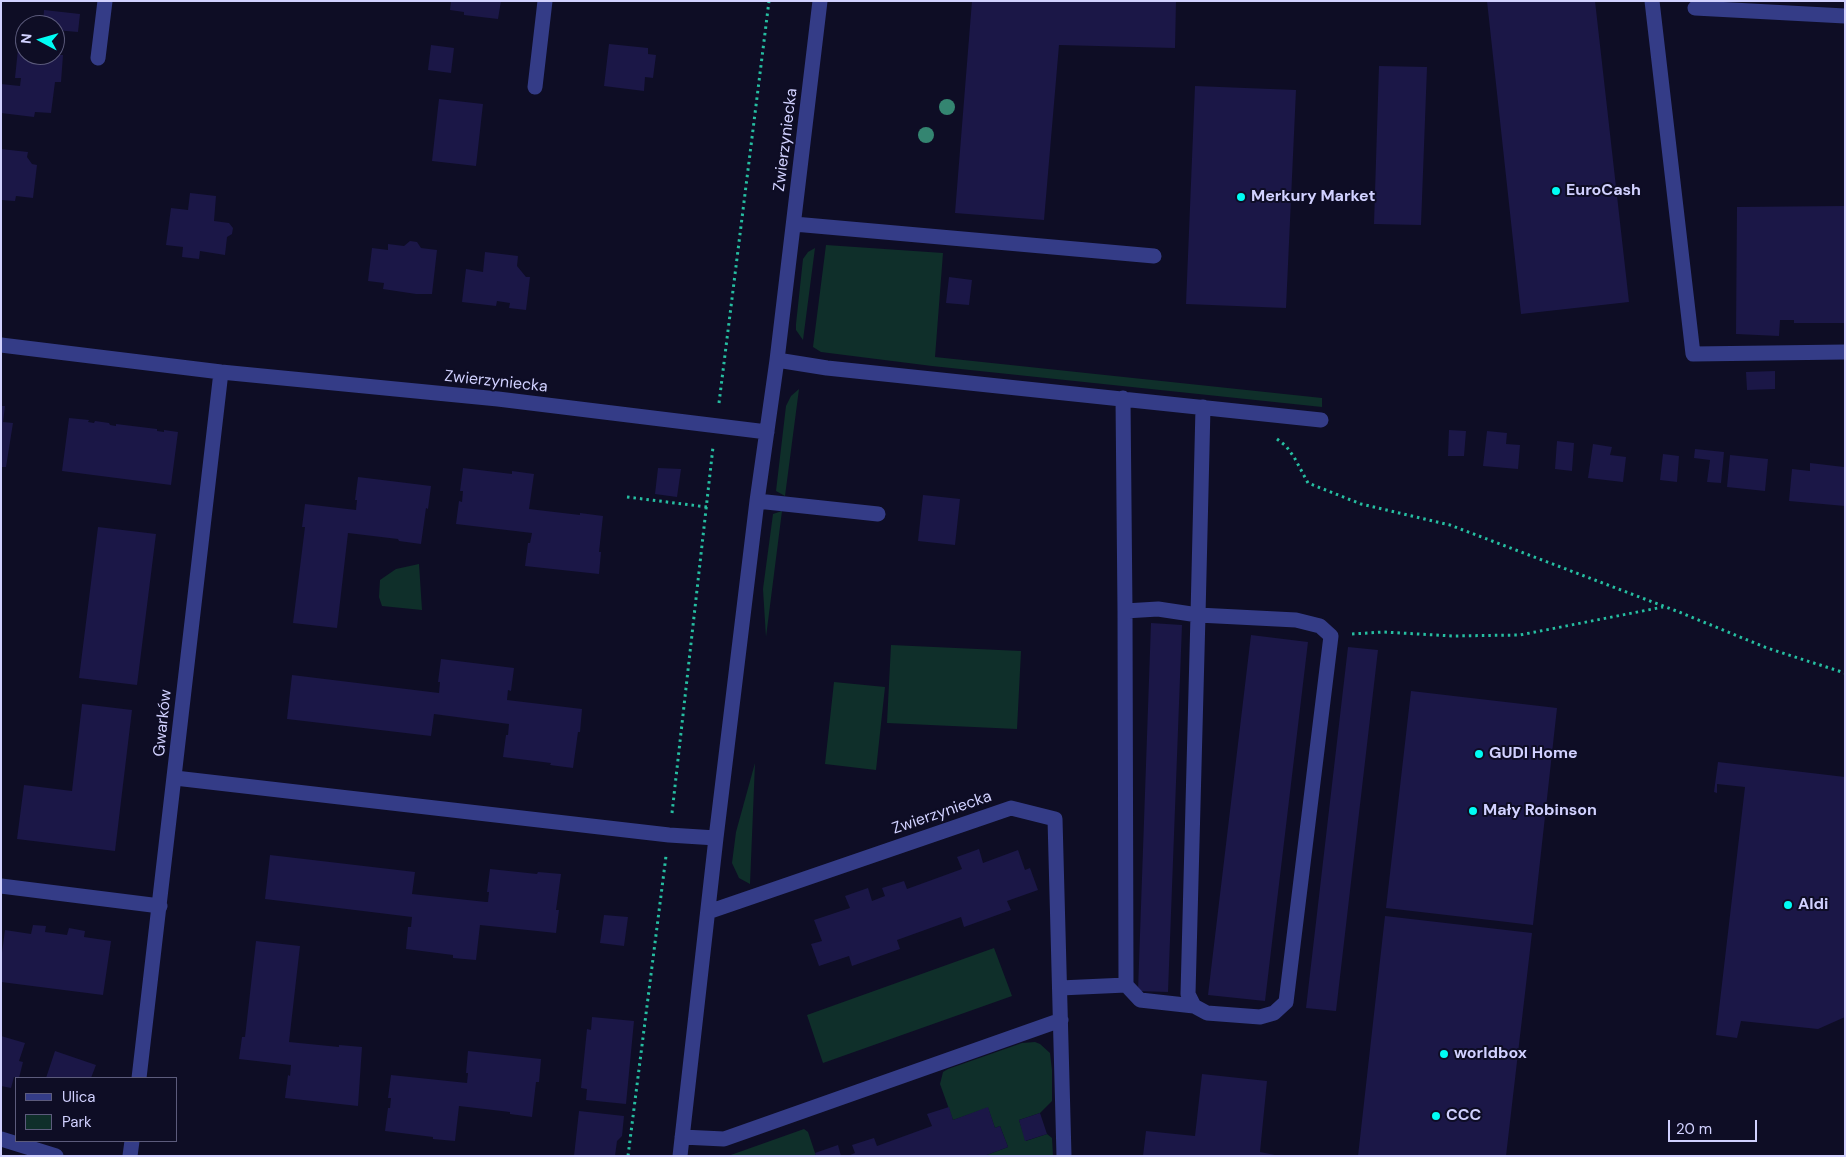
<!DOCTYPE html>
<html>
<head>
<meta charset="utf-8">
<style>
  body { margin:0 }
  #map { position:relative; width:1846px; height:1157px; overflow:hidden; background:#0e0d25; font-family:"DM Sans",sans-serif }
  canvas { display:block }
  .frame { position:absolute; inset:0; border:2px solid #d1d1ff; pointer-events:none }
  .legend { position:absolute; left:15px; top:1077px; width:162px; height:65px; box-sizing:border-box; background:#0e0d25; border:1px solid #5c5b7c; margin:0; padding:6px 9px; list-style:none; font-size:15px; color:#d1d1ff }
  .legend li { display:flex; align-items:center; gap:10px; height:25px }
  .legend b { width:25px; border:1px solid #5c5b7c }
  .north { position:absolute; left:15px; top:15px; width:50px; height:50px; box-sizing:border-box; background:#0e0d25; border:1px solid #5c5b7c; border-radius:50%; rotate:276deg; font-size:14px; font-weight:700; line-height:20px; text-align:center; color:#d1d1ff }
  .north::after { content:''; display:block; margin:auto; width:18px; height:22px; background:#00fcf4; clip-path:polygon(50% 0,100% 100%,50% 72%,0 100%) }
  .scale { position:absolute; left:1668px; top:1120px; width:89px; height:22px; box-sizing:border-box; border:2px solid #d1d1ff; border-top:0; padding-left:6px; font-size:15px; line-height:18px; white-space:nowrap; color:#d1d1ff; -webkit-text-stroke:4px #0e0d25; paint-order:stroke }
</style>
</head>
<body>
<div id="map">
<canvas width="1846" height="1157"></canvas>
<div class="frame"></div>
<ul class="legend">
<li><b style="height:6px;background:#343c87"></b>Ulica</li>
<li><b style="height:14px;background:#0f2f2a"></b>Park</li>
</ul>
<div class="north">N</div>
<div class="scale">20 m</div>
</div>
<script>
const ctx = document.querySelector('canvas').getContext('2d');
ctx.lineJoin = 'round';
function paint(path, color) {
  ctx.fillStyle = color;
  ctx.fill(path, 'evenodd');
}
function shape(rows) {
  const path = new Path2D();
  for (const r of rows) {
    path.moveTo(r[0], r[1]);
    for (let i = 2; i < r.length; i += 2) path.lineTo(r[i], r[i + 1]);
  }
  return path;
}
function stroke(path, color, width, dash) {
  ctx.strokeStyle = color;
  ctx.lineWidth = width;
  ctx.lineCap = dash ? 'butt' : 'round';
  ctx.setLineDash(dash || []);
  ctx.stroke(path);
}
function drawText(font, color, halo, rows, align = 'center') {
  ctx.font = font + ' "DM Sans",sans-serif';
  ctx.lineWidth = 4;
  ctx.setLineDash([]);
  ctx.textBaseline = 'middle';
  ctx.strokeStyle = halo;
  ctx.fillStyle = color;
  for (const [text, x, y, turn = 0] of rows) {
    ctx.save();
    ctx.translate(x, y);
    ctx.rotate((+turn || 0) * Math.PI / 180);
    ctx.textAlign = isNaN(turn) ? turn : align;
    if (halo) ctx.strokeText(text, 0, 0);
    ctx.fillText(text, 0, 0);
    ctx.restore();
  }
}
paint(shape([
  [826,245,943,253,935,357,1322,398,1322,407,932,366,821,352,813,347],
  [815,248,803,340,796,330,796,324,803,259,808,252],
  [799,389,785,496,776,491,786,406,791,396],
  [782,511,766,637,763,589,773,514],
  [419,564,422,610,382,606,379,597,380,580,396,569],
  [891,645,1021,651,1017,729,887,723],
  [834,682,885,687,876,770,825,764],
  [755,763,750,884,739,878,732,863,736,832],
  [994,948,1012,996,823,1063,807,1015],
  [1035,1042,1040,1044,1050,1053,1052,1070,1052,1101,1040,1113,1019,1120,1026,1141,1047,1134,1052,1138,1053,1156,984,1156,1008,1147,1000,1126,995,1128,988,1108,953,1120,940,1084,943,1072,948,1069,1022,1043],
  [804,1129,808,1132,816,1156,728,1156]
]), '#0f2f2a');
paint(shape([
  [451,1,501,1,498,19,464,15,464,12,450,10],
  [972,1,1176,1,1175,48,1059,45,1044,220,955,213],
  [1487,1,1595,1,1629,302,1521,314],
  [44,10,80,14,78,32,55,30,55,25,43,25],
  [609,44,648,48,648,54,656,55,653,78,645,77,644,91,604,86],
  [431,45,454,48,451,73,428,70],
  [18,49,25,50,25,55,63,55,61,82,55,82,51,113,35,112,34,117,1,113,1,84,20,86,21,78,15,78],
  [1379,66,1427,67,1421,225,1374,224],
  [1195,86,1296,90,1286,308,1186,304],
  [439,99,483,104,476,166,432,161],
  [1,149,28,152,27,157,32,164,37,165,33,198,16,196,15,201,1,200],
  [190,193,216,196,214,221,229,223,233,228,232,234,227,237,225,255,200,251,199,259,182,257,183,247,166,245,171,208,188,210],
  [1845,206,1845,323,1794,323,1794,320,1780,320,1779,336,1736,334,1737,207],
  [410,241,417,242,421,248,437,250,432,294,416,294,383,289,384,283,368,281,372,248,388,250,388,244,404,246],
  [485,252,518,256,517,266,526,277,530,277,526,310,509,308,510,303,497,301,496,306,462,302,466,269,483,272],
  [949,277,972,280,969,305,946,303],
  [1775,371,1775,389,1747,390,1746,372],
  [1,406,5,406,3,422,13,423,6,467,1,467],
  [69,418,89,420,88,422,94,423,95,421,109,423,110,425,116,426,116,424,157,429,157,431,164,432,164,430,178,432,171,485,62,471],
  [1449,430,1466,431,1464,456,1448,456],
  [1487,431,1507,433,1506,444,1520,445,1518,469,1483,466],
  [1557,441,1574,443,1572,471,1555,469],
  [1593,444,1612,447,1610,455,1626,457,1623,482,1588,478],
  [1695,449,1724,452,1721,483,1707,482,1710,460,1694,458],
  [1663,454,1679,456,1677,482,1660,480],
  [1730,455,1768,459,1765,491,1727,487],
  [1810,463,1844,467,1845,506,1789,501,1792,469,1810,471],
  [463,468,512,474,512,471,534,474,529,509,580,515,580,513,603,516,599,552,601,552,599,574,525,566,528,543,530,543,532,533,456,524,459,501,462,502,463,491,460,491],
  [658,468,681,469,677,497,655,494],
  [358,477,431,486,428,509,426,508,421,544,399,541,398,539,348,533,337,628,293,623,305,527,302,527,305,504,356,510,357,500,355,500],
  [923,495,960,499,955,545,918,541],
  [98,527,156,534,137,685,79,678],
  [1151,623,1182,625,1168,992,1138,991],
  [1251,635,1308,642,1265,1001,1208,995],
  [1348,647,1378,650,1336,1011,1306,1008],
  [441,659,514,668,511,691,508,690,507,700,582,709,580,732,578,732,573,768,550,765,551,763,503,757,506,735,508,735,509,724,434,714,431,736,287,719,292,675,439,693,440,682,438,682],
  [1411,691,1557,708,1533,925,1386,908],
  [82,704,132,710,115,851,17,839,24,785,72,791],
  [1718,762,1845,777,1845,1017,1818,1029,1741,1021,1737,1038,1716,1035,1745,787,1717,784,1717,793,1714,792],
  [979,849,983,863,1018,850,1025,870,1030,868,1038,890,1007,901,1011,910,964,927,961,917,897,940,900,949,852,966,849,956,819,966,811,944,822,941,814,920,850,908,845,896,868,888,872,901,885,896,882,888,904,881,907,889,962,869,957,857],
  [270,855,415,872,412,894,486,902,488,902,489,892,487,892,490,869,537,874,538,872,561,874,556,910,559,910,556,933,480,925,476,960,453,958,453,955,406,949,408,927,411,927,412,917,265,899],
  [604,915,628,917,624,946,600,943],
  [1385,916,1532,933,1506,1156,1358,1156],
  [33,925,46,926,45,932,67,935,69,928,85,931,84,937,111,941,103,995,1,982,1,960,5,930,31,934],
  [256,941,300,946,289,1042,339,1047,339,1045,362,1047,358,1106,285,1098,288,1075,290,1076,291,1065,239,1059,242,1037,245,1037],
  [592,1017,634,1021,626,1104,586,1100,587,1089,581,1088,587,1029,591,1030],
  [1,1036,25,1043,19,1061,23,1062,19,1078,14,1077,11,1088,1,1086],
  [55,1051,96,1065,91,1078,46,1078],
  [468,1051,541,1059,539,1082,536,1082,532,1117,510,1114,510,1112,459,1106,455,1141,433,1139,433,1137,385,1131,388,1108,390,1108,391,1098,388,1098,391,1075,467,1083,468,1073,466,1073],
  [1202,1074,1267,1081,1260,1152,1280,1156,1143,1156,1146,1131,1195,1136],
  [949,1107,953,1120,988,1107,995,1128,1000,1126,1008,1147,984,1156,848,1156,855,1153,852,1145,874,1138,877,1146,932,1126,927,1114],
  [579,1111,624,1116,622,1136,617,1141,615,1156,574,1156],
  [1040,1113,1047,1134,1025,1141,1019,1120],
  [838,1145,841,1156,816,1156,815,1153]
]), '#1b1747');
stroke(shape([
  [719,403,769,1],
  [1277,439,1286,446,1294,457,1308,483,1361,504,1450,525,1679,612,1767,648,1845,673],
  [627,497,707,507],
  [1352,634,1383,632,1452,636,1520,635,1663,607],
  [672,813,713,447],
  [628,1156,666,856]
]), '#26bea1', 3, [2.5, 4]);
stroke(shape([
  [1652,1,1693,354,1845,352],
  [1695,8,1845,16],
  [98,58,105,1],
  [535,87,545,1],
  [794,224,1154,256],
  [1,345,221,372,498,399,767,432],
  [777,360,827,368,1321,420],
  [757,501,878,514],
  [1125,611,1158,609,1198,615,1296,620,1320,626,1331,636,1286,1002,1274,1013,1260,1017,1207,1013,1194,1006,1188,994,1198,615,1203,407],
  [175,778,669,835,716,838],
  [1,886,160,906],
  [708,912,1011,808,1055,819,1064,1156],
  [1126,985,1140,1000,1194,1006],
  [1060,988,1126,985,1125,611,1123,398],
  [139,1078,221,372],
  [682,1137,724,1139,1061,1020],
  [1,1139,56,1156],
  [130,1156,132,1141],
  [680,1156,716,838,757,501,777,360,820,1]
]), '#343c87', 15);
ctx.fillStyle = '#348571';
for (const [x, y] of [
  [947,107],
  [926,135]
]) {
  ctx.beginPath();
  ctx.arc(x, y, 8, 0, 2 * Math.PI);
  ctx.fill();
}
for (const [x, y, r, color] of [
  [1556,191,5,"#00fcf4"],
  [1241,197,5,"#00fcf4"],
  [1479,754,5,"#00fcf4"],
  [1473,811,5,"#00fcf4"],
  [1788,905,5,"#00fcf4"],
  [1444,1054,5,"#00fcf4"],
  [1436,1116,5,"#00fcf4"]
]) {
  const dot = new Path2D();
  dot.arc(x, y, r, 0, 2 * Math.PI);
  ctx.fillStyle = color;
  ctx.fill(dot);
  stroke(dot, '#0e0d25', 2);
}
drawText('16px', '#d1d1ff', '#0e0d25', [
  ["Zwierzyniecka",786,140,-83],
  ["Zwierzyniecka",496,382,6],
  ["Gwarków",163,723,-84],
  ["Zwierzyniecka",942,813,-19]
]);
drawText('bold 16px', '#d1d1ff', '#0e0d25', [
  ["EuroCash",1566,191],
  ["Merkury Market",1251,197],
  ["GUDI Home",1489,754],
  ["Mały Robinson",1483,811],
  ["Aldi",1798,905],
  ["worldbox",1454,1054],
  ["CCC",1446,1116]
], 'left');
</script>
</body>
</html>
